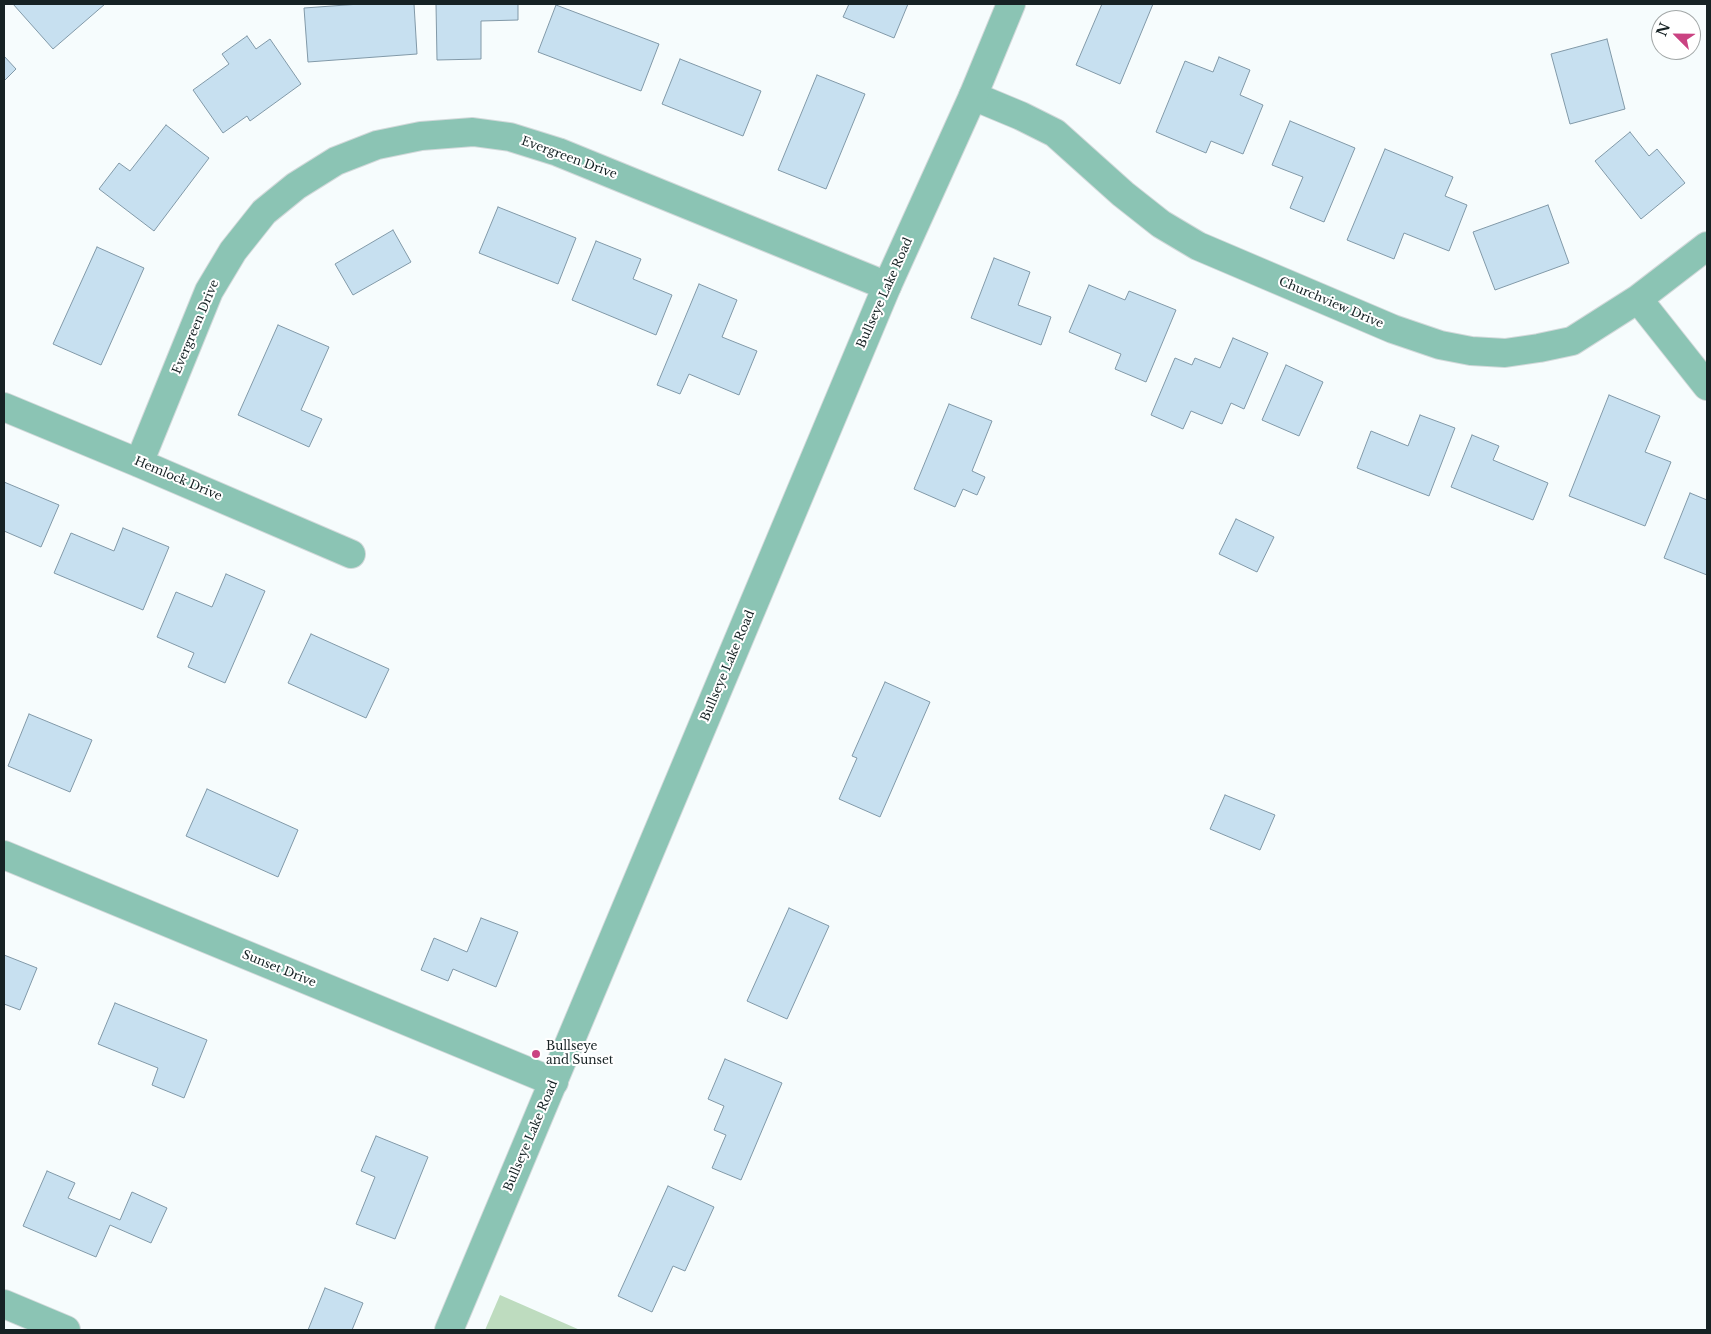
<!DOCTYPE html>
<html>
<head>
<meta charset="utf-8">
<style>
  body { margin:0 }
  #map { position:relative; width:1711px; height:1334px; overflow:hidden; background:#f6fcfd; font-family:"Libre Baskerville",serif }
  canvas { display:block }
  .frame { position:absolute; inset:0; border:5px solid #162224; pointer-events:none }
  .north { position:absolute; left:1651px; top:10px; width:50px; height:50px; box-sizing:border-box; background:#fff; border:1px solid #a2a7a7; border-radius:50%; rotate:293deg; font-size:14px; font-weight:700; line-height:20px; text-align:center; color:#162224 }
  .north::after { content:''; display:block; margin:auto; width:18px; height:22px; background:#ca4382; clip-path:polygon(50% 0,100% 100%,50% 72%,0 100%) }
</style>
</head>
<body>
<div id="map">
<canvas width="1711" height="1334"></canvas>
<div class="frame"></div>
<div class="north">N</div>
</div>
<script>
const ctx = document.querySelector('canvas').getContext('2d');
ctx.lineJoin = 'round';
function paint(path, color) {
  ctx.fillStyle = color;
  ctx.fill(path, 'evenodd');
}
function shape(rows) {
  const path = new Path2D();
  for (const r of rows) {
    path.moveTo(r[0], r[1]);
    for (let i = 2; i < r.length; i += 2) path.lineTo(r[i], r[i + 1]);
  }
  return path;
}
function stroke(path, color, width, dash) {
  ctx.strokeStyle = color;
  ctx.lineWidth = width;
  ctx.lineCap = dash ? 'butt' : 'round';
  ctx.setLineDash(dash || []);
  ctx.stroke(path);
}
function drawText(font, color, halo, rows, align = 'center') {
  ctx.font = font + ' "Libre Baskerville",serif';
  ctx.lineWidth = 4;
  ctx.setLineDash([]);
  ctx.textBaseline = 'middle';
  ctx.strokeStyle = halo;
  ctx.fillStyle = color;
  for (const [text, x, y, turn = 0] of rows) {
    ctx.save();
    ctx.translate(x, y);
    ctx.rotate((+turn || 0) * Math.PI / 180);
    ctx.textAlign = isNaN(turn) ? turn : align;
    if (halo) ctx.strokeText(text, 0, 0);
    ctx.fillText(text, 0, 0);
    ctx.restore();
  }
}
paint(shape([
  [500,1295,580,1330,485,1330]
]), '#bedcbf');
const building = shape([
  [13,4,105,4,53,49,13,4],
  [360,4,414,4,417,54,308,62,304,8,360,4],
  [436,4,518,4,518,20,481,21,481,59,437,60,436,4],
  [849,4,908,4,894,38,843,17,849,4],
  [1102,4,1153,4,1120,84,1076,65,1102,4],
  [556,5,659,44,641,91,538,52,556,5],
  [247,36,256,49,270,39,301,84,250,121,247,116,223,133,193,90,229,64,222,54,247,36],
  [1607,39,1625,109,1570,124,1551,54,1607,39],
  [4,56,16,69,4,81,4,56],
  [1219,57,1250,70,1240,95,1263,105,1243,154,1211,141,1206,153,1156,132,1185,61,1213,72,1219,57],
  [680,59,761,91,743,136,662,104,680,59],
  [817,75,865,94,826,189,778,170,817,75],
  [1290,121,1355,148,1324,222,1290,208,1303,177,1272,165,1290,121],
  [166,125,209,158,154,231,99,189,119,163,130,171,166,125],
  [1630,132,1649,156,1657,149,1685,183,1641,219,1595,161,1630,132],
  [1385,149,1453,177,1445,196,1467,205,1449,251,1404,233,1394,259,1347,240,1385,149],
  [1548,205,1569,263,1495,290,1473,232,1548,205],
  [498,207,576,238,558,284,479,253,498,207],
  [393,230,411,262,353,295,335,264,393,230],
  [596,241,641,259,633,279,672,295,656,335,572,300,596,241],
  [97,247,144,268,101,365,53,344,97,247],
  [994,258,1030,272,1018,305,1051,317,1041,345,971,318,994,258],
  [699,284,737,300,722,337,757,351,739,395,689,374,680,394,657,385,699,284],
  [1089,285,1125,300,1129,291,1176,310,1146,382,1115,369,1121,354,1069,332,1089,285],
  [278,325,329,347,301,410,322,419,309,447,238,415,278,325],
  [1233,338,1268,353,1244,409,1231,403,1222,424,1191,411,1183,429,1151,415,1175,358,1192,365,1195,358,1220,368,1233,338],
  [1286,365,1323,382,1299,436,1262,420,1286,365],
  [1609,395,1660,416,1645,452,1671,462,1645,526,1569,496,1609,395],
  [949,404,992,421,972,471,985,477,977,495,963,489,955,507,914,489,949,404],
  [1420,415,1455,428,1429,496,1357,468,1371,431,1408,446,1420,415],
  [1472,435,1499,446,1493,460,1548,483,1533,520,1451,487,1472,435],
  [4,482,59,505,41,547,4,531,4,482],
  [1690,493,1707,500,1707,575,1664,558,1690,493],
  [1236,519,1274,537,1257,572,1219,554,1236,519],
  [123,528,169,547,143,610,54,573,71,533,114,551,123,528],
  [226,574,265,591,225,683,188,667,194,653,157,637,176,592,212,607,226,574],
  [311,634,389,669,366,718,288,683,311,634],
  [885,682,930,702,880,817,839,799,857,758,852,756,885,682],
  [29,714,92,740,70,792,8,766,29,714],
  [207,789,298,830,278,877,186,836,207,789],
  [1225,795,1275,815,1260,850,1210,829,1225,795],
  [789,908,829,926,787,1019,747,1001,789,908],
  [481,918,518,932,496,987,453,969,448,981,421,970,434,938,467,952,481,918],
  [4,955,37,968,20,1010,4,1004,4,955],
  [115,1003,207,1040,184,1098,152,1085,158,1068,98,1044,115,1003],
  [725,1059,782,1083,741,1180,712,1168,726,1135,714,1130,724,1106,708,1099,725,1059],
  [376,1136,428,1157,395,1239,356,1224,375,1177,361,1171,376,1136],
  [47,1171,75,1183,68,1198,120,1220,132,1192,167,1208,151,1243,110,1225,96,1257,23,1226,47,1171],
  [668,1186,714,1207,685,1271,673,1266,652,1312,618,1296,668,1186],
  [325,1288,363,1303,352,1330,308,1330,325,1288]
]);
paint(building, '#c7e0f0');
stroke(building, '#8199a8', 1);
const minor = shape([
  [973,96,1021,116,1055,133,1123,194,1161,224,1198,246,1393,329,1440,345,1471,351,1505,353,1539,348,1572,341,1638,299,1707,246],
  [1638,299,1707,386],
  [4,407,139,463,351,554],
  [139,463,209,291,233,251,264,212,296,186,336,161,377,145,421,136,473,132,510,137,558,152,887,286],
  [4,855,554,1082],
  [4,1304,66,1330]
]);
const tertiary = shape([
  [449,1330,887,286,973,96,1011,4]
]);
stroke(minor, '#d2d9da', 30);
stroke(tertiary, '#d2d9da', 30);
stroke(minor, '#8bc4b4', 28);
stroke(tertiary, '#8bc4b4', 28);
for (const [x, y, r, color] of [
  [536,1054,5,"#ca4382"]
]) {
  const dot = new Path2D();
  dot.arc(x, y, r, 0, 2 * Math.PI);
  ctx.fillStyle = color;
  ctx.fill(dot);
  stroke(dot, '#fff', 2);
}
drawText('12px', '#162224', '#fff', [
  ["Evergreen Drive",569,158,20],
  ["Bullseye Lake Road",885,293,-66],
  ["Churchview Drive",1331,303,23],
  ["Evergreen Drive",196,327,-67],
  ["Hemlock Drive",178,479,23],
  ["Bullseye Lake Road",728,666,-67],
  ["Sunset Drive",279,969,22],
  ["Bullseye Lake Road",531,1136,-67]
]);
drawText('12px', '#162224', '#fff', [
  ["Bullseye",546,1047],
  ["and Sunset",546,1061]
], 'left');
</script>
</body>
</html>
